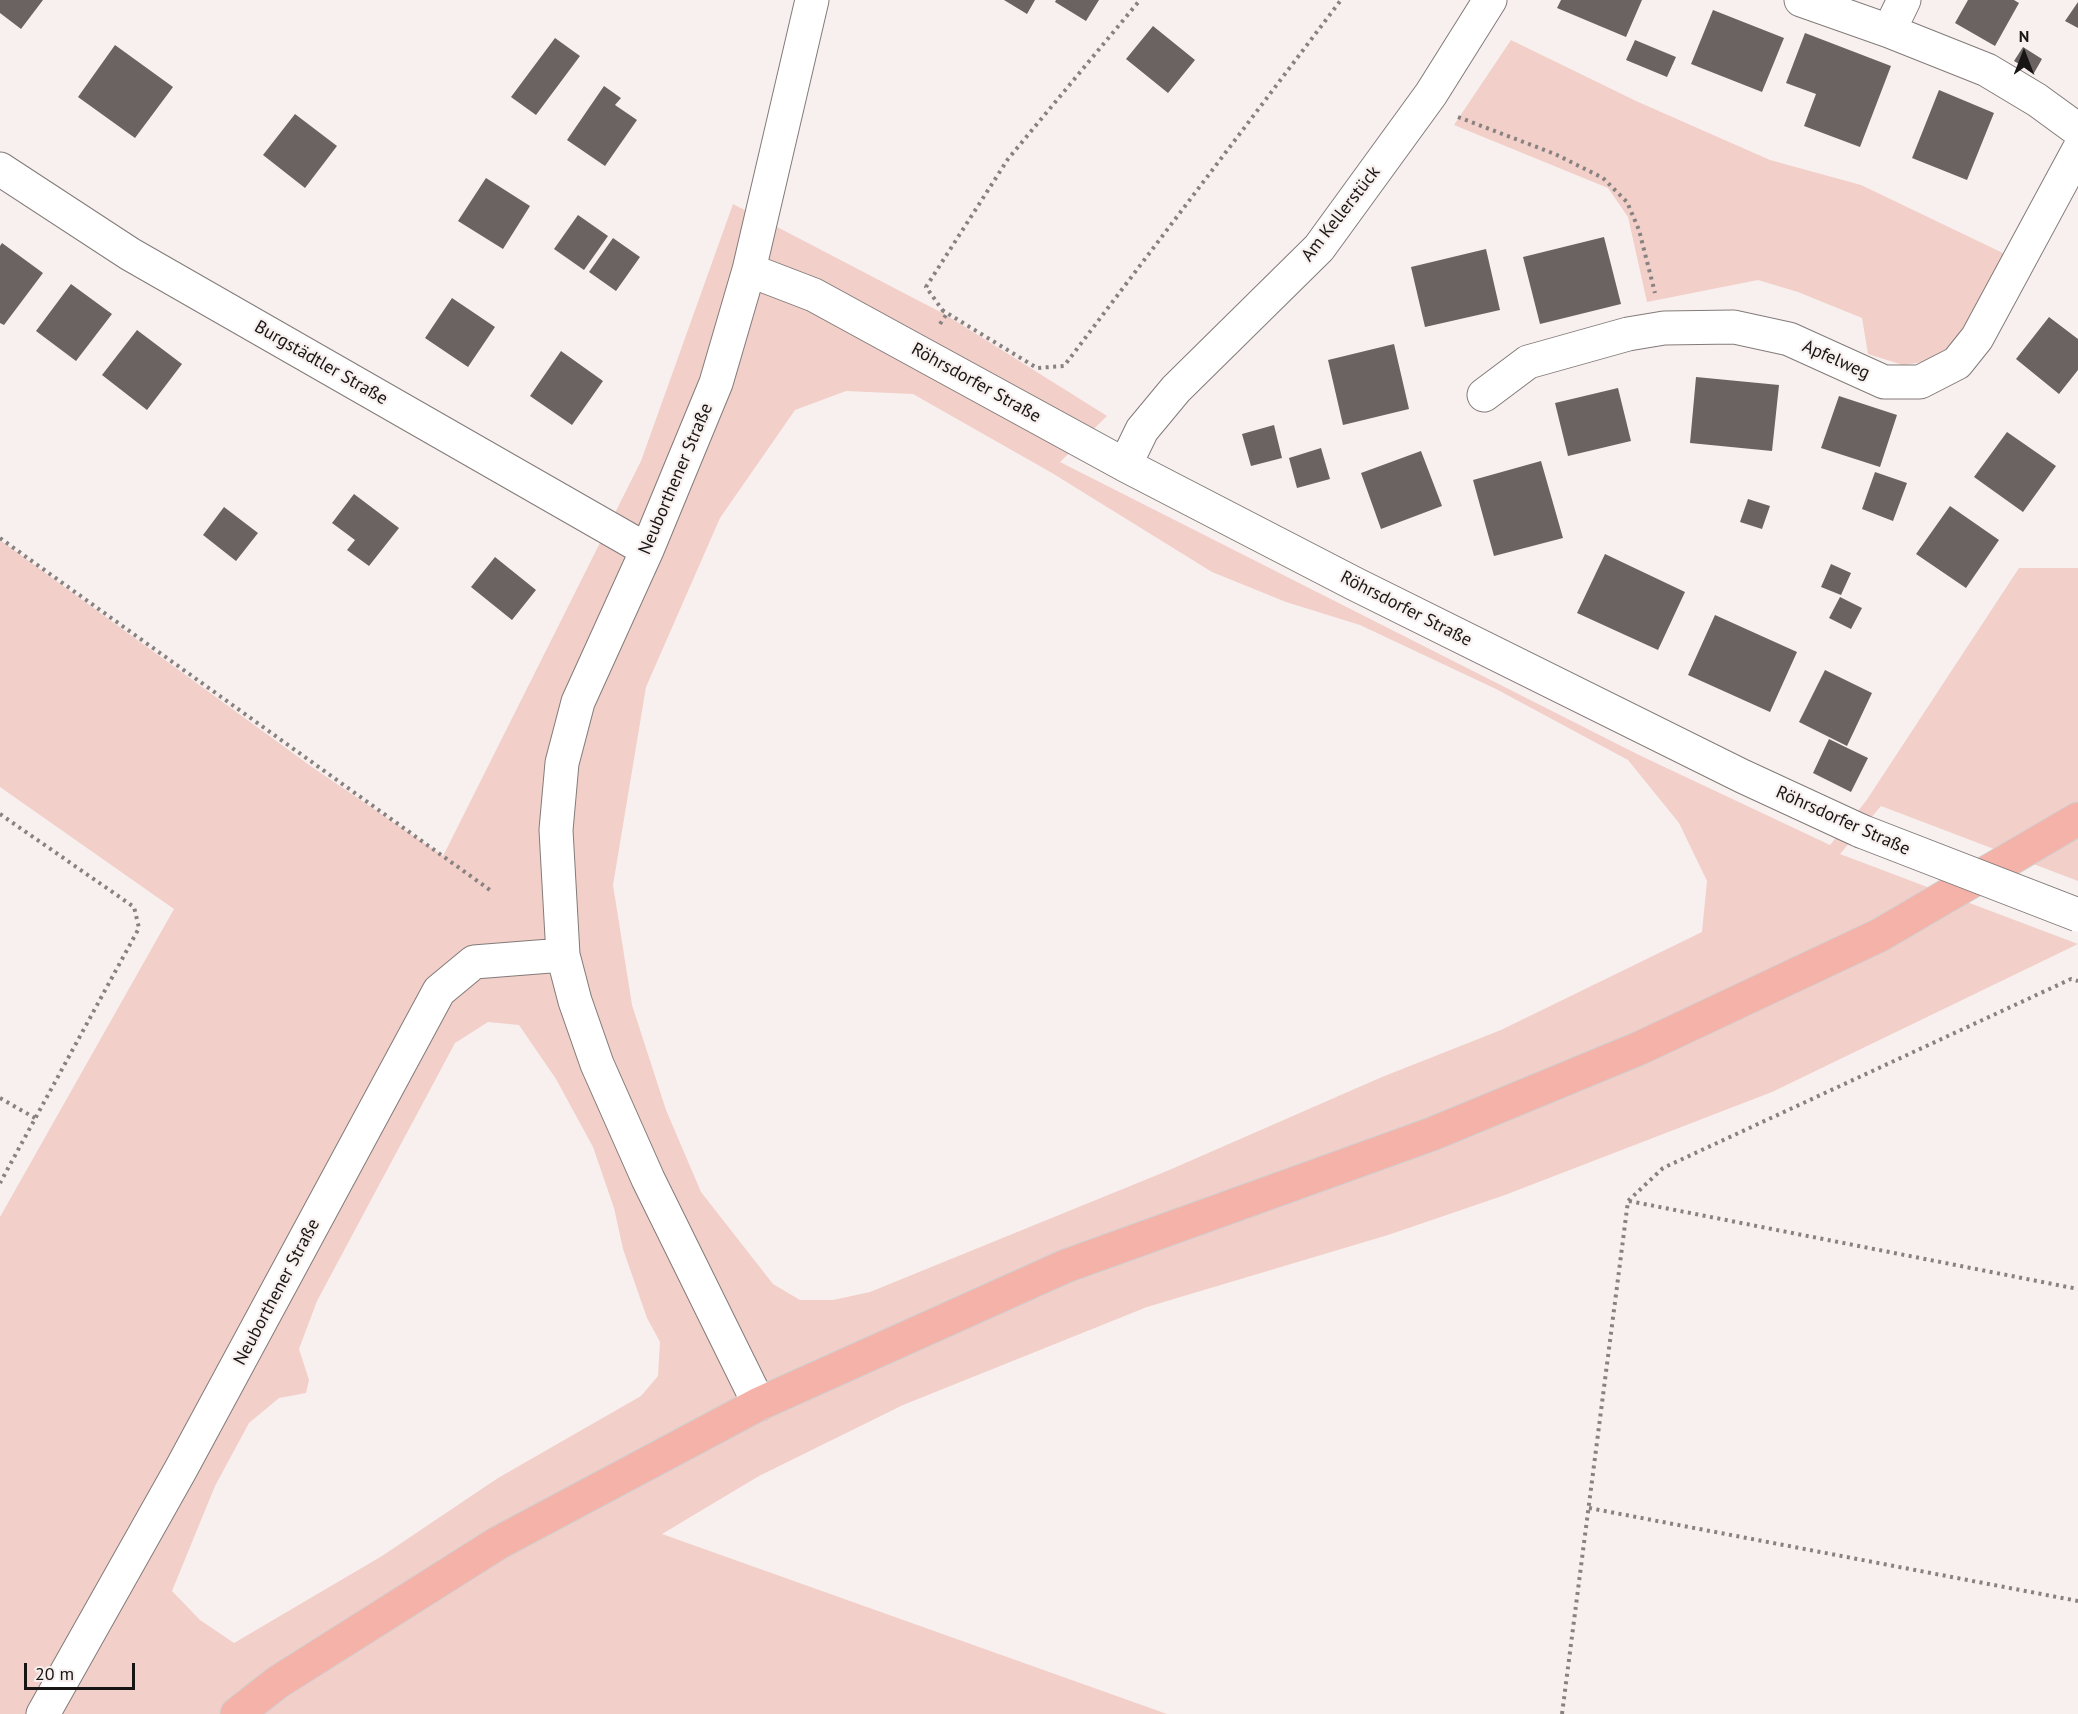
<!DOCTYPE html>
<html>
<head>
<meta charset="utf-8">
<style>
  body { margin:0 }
  #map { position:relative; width:2078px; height:1714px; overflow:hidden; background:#f8f0ee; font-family:"PT Sans",sans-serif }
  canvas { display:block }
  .north { position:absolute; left:1994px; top:24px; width:60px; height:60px; -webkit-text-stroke:4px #f8f0ee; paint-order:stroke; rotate:0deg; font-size:16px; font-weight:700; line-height:24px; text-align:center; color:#181615 }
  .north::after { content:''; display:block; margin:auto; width:21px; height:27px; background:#181615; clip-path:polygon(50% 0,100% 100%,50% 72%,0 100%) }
  .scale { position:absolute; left:24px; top:1663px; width:111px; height:27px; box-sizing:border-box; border:3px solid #181615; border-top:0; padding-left:8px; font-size:18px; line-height:21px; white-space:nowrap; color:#181615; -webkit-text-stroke:4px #f8f0ee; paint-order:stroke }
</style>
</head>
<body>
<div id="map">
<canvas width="2078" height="1714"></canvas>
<div class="north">N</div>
<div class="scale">20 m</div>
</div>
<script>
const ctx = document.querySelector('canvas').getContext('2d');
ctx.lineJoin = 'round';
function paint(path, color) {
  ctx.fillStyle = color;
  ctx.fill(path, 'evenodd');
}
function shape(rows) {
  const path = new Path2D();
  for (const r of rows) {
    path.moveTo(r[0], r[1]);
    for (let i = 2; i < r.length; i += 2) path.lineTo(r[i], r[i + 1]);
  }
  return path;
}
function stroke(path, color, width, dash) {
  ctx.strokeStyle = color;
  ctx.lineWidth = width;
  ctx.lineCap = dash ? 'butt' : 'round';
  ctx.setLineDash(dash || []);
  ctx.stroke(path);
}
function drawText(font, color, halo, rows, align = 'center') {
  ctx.font = font + ' "PT Sans",sans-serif';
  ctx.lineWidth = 4.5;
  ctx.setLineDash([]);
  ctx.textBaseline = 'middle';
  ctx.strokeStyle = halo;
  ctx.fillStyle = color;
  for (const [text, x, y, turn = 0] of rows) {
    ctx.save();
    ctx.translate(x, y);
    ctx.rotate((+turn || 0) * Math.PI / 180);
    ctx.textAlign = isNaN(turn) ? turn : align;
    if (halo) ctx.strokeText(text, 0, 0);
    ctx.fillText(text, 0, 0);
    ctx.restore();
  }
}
paint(shape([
  [1511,40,1636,101,1770,160,1861,185,2005,254,1964,331,1944,351,1923,362,1903,365,1868,354,1862,318,1798,292,1758,280,1647,302,1628,217,1608,188,1454,125],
  [733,204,946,315,1107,416,1060,462,1639,755,1830,845,1866,801,2019,568,2078,568,2078,881,1881,806,1840,854,2078,944,1772,1092,1505,1195,1388,1235,1147,1307,903,1405,759,1476,662,1534,1167,1714,0,1714,0,1217,174,909,0,787,0,540,312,767,443,856,641,461],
  [846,391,913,394,1052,473,1212,572,1286,602,1360,625,1496,689,1628,760,1679,823,1707,881,1702,932,1501,1030,1382,1077,1167,1171,870,1292,833,1300,800,1300,773,1284,701,1192,666,1110,632,1005,613,885,646,687,720,518,795,410],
  [488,1022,519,1025,556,1079,593,1147,614,1208,623,1249,647,1318,660,1342,658,1376,641,1396,498,1478,382,1556,234,1643,200,1620,172,1591,215,1486,249,1423,279,1398,306,1393,309,1380,299,1349,317,1301,455,1043]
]), '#f2cfc9');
paint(shape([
  [0,0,43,0,21,29,0,13],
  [1004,0,1035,0,1027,14],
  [1056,0,1099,0,1086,21,1055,2],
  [1561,0,1642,0,1626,37,1557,8],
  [1968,0,2014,0,2019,3,1995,46,1955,23],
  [2078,2,2078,28,2065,21],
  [1713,10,1784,38,1762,92,1691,64],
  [1153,26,1195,60,1168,93,1126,59],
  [1805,33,1891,66,1860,147,1804,126,1816,94,1786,83],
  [555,38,580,56,536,115,511,97],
  [1635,40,1676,57,1667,77,1626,60],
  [115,45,173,87,135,138,78,97],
  [2023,47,2042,59,2034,73,2014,61],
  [604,86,621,98,615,105,637,120,605,166,567,140],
  [1939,90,1994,113,1967,180,1912,158],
  [295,114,337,146,305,188,263,155],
  [486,178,530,206,503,249,458,221],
  [578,215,608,236,584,270,554,249],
  [1604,237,1621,304,1540,324,1523,257],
  [613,238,640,257,616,291,589,272],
  [2,243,43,273,4,325,0,323,0,246],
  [1486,249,1500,310,1425,327,1411,267],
  [71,284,112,314,76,361,36,331],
  [452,298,495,327,468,367,425,338],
  [2049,317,2078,339,2078,370,2059,394,2016,359],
  [137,330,182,364,147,410,102,375],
  [1394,344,1409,409,1343,425,1328,360],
  [561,351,603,381,572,425,530,396],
  [1696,377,1779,385,1772,451,1690,443],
  [1618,388,1631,441,1568,456,1555,403],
  [1839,396,1897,415,1880,467,1821,448],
  [1274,425,1282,458,1251,466,1242,434],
  [2007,432,2056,466,2023,512,1974,477],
  [1321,448,1330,479,1297,488,1289,458],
  [1421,451,1442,506,1381,529,1361,473],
  [1541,461,1563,538,1494,556,1473,480],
  [1875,472,1907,483,1893,521,1862,509],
  [354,494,399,528,369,566,347,550,355,540,332,523],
  [1748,499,1770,506,1762,529,1740,522],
  [1950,506,1999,540,1966,588,1916,554],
  [224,507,258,533,236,561,203,535],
  [1605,554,1685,592,1658,650,1577,613],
  [495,557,536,590,512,620,471,587],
  [1831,564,1851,573,1841,595,1821,587],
  [1840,597,1862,608,1851,629,1829,618],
  [1715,615,1797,652,1770,712,1688,675],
  [1825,670,1872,693,1847,746,1799,722],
  [1829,739,1868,758,1851,792,1813,773]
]), '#6b6362');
const minor = shape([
  [1801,0,1889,31,1987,70,2037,100,2078,130],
  [1889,31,1904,0],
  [0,169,130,254,647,550],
  [749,270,814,295,1125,465,1355,584,1742,776,1861,831],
  [1484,395,1528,362,1628,334,1664,328,1734,327,1789,339,1884,382,1920,382,1957,363,1977,338,2078,151],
  [1125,465,1142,430,1176,389,1319,248,1431,94,1490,0],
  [759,1404,648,1179,597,1064,575,1001,563,955,556,830,562,763,578,702,647,550,716,383,749,270,812,0],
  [43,1714,181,1469,439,991,474,962,563,955]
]);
const major = shape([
  [237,1714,278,1682,498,1543,759,1404,1066,1266,1432,1134,1640,1048,1880,935,2078,819]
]);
stroke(minor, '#827b79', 35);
stroke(major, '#d1d0d0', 35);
stroke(shape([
  [1458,117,1555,154,1603,178,1627,202,1639,230,1655,293],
  [942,310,1037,368,1064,366,1341,0],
  [940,324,946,315,926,287,1008,159,1140,0],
  [0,538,490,890],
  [0,814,134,907,139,928,0,1183],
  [0,1098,35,1118],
  [1629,1201,2078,1289],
  [1589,1508,2078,1601],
  [1562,1714,1628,1201,1663,1168,2071,979,2078,981]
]), '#878280', 4, [3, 4.5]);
stroke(minor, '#fff', 33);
stroke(major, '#f5b2a9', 33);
const minorBridge = shape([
  [1861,831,2078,915]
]);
stroke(minorBridge, '#827b79', 35, []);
stroke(minorBridge, '#fff', 33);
drawText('18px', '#181615', '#f8f0ee', [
  ["Am Kellerstück",1341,214,-52],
  ["Apfelweg",1836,360,24],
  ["Burgstädtler Straße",321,363,30],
  ["Röhrsdorfer Straße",976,383,29],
  ["Neuborthener Straße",676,479,-67],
  ["Röhrsdorfer Straße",1406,609,27],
  ["Röhrsdorfer Straße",1843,821,24],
  ["Neuborthener Straße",277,1292,-62]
]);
</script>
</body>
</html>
